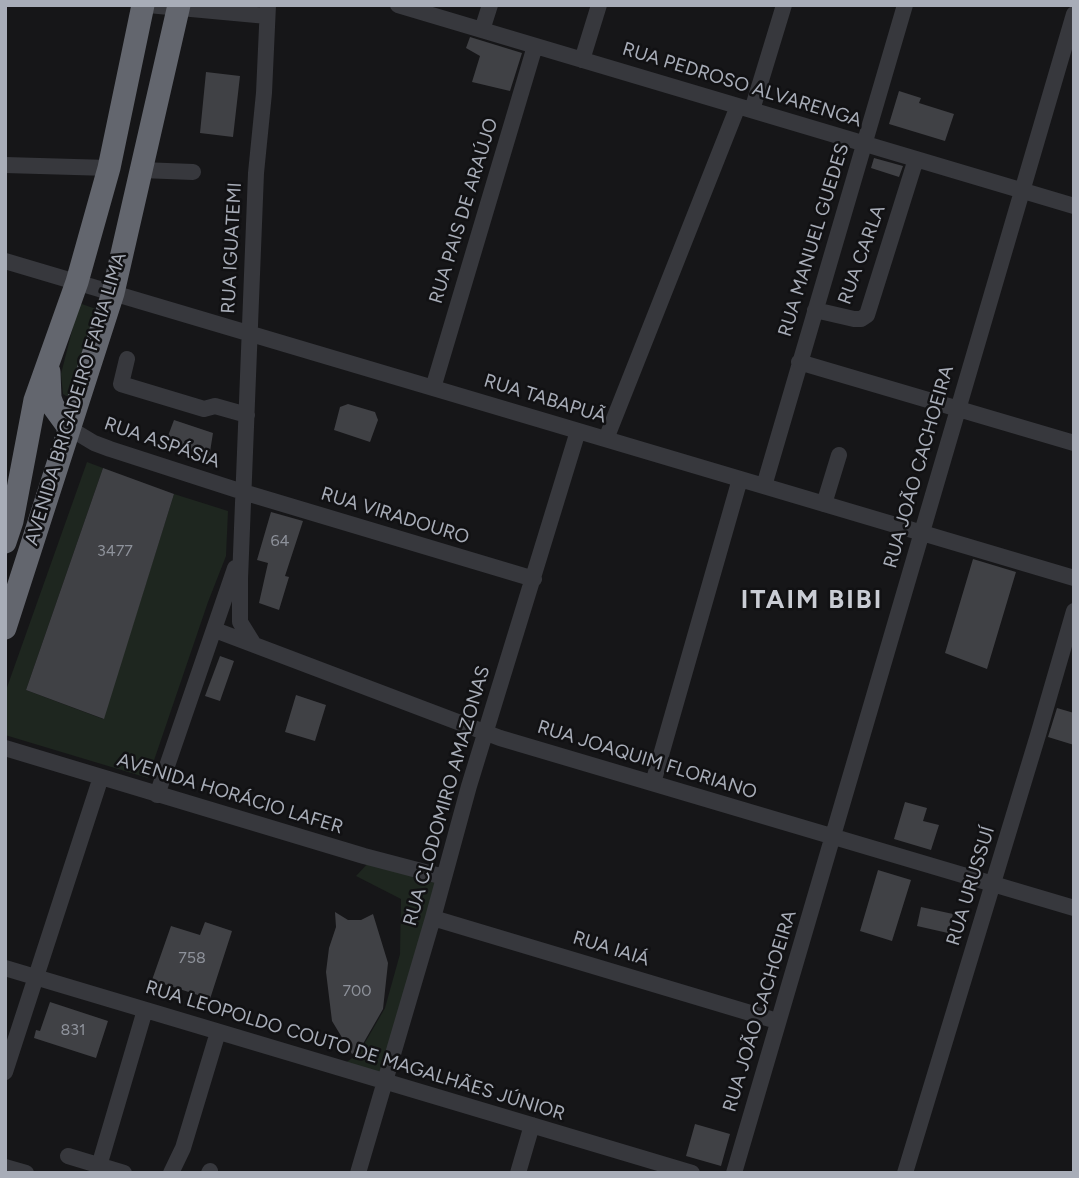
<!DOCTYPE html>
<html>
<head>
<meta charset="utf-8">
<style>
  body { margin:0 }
  #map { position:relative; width:1079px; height:1178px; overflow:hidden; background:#161618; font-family:Figtree,sans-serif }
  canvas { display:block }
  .frame { position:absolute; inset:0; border:7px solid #a8adb8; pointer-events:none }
</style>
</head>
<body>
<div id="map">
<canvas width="1079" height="1178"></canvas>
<div class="frame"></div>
</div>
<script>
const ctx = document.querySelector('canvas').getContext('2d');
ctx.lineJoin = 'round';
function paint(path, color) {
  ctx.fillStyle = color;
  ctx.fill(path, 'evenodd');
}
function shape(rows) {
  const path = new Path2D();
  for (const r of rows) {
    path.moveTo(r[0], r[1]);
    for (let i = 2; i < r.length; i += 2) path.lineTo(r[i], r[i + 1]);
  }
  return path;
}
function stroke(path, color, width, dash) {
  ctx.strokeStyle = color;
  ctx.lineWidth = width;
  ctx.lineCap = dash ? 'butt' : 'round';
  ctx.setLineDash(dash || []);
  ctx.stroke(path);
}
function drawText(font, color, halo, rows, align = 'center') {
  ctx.font = font + ' Figtree,sans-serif';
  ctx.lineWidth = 5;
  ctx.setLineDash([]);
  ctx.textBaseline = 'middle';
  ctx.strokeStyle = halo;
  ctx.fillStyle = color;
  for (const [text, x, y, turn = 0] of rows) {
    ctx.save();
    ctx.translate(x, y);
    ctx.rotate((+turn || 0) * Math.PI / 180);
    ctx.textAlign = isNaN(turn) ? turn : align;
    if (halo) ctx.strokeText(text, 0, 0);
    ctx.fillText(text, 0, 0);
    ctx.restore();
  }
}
paint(shape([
  [79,303,96,309,73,400,63,394,61,374],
  [87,462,103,468,26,690,103,719,174,494,228,511,226,556,208,602,148,778,5,735,5,693],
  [371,860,437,881,382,1075,344,1064,359,1053,385,1008,400,954,401,899,356,876]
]), '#1e261f');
paint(shape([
  [470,37,522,53,510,91,472,82,480,56,466,48],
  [206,72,240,76,233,137,200,133],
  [899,91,921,98,919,103,954,114,945,141,889,124],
  [874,158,903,166,899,177,871,168],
  [348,404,375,412,378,420,370,442,334,430,340,407],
  [174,420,213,433,209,458,165,444],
  [103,468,174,494,104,719,26,690],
  [271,512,303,521,285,576,289,577,279,610,259,603,268,563,257,560],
  [973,559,1016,572,987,669,945,653],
  [220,656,234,661,220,701,205,696],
  [296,695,326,705,315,741,285,732],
  [1057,708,1074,713,1074,745,1048,737],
  [905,802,927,808,923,821,939,825,931,850,894,839],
  [878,870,911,880,892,941,860,931],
  [921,907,953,914,948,933,917,926],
  [335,912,348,920,361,920,373,914,388,963,383,1009,360,1049,352,1054,332,1021,326,972,329,948,336,927],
  [205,922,232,931,210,999,152,980,171,926,200,935],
  [50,1002,108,1021,96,1058,34,1038,36,1030,40,1031],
  [695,1124,730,1134,721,1166,686,1156]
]), '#404145');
stroke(shape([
  [148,5,267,16],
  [398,5,1074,206],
  [482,30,490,5],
  [582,60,599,5],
  [752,110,784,5],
  [5,165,109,168],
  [141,170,193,172],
  [5,261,1074,578],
  [815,310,854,319,861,319,867,315,916,159],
  [127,359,121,384,204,409,215,406,247,415],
  [799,362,1074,443],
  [433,388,535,46],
  [69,428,94,443,110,449,243,492,534,579],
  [606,439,738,106],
  [764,486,905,5],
  [824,504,839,455],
  [215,630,500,738,1074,908],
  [253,643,240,622,240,579,256,173,264,93,268,5],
  [5,748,364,856,444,877],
  [653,783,740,479],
  [157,795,235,568],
  [433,918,777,1021],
  [5,968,692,1173],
  [5,1072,101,777],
  [68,1156,124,1173],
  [99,1166,145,1010],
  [5,1167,26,1173],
  [171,1173,183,1148,218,1032],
  [209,1173,210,1171],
  [358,1173,433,918,469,786,578,431],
  [518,1173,532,1125],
  [734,1173,1074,14],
  [905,1173,1038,735,1074,611]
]), '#37383d', 16);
stroke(shape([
  [49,372,50,398,53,406,69,428],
  [5,542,12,521,35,400,77,282,109,168,143,5],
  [5,628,113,293,179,5]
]), '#63666e', 23);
drawText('16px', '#8e929b', null, [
  ["64",280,541],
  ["3477",115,551],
  ["758",192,958],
  ["700",357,991],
  ["831",73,1030]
]);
drawText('19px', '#a8adb8', '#111113', [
  ["RUA PEDROSO ALVARENGA",742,85,17],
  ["RUA PAIS DE ARAÚJO",464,211,-73],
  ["RUA MANUEL GUEDES",814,240,-73],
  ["RUA IGUATEMI",232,248,-87],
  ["RUA CARLA",862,255,-70],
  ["AVENIDA BRIGADEIRO FARIA LIMA",76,399,-73],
  ["RUA TABAPUÃ",545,399,17],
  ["RUA ASPÁSIA",162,443,19],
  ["RUA JOÃO CACHOEIRA",919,467,-74],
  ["RUA VIRADOURO",395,516,17],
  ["RUA JOAQUIM FLORIANO",647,760,17],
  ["AVENIDA HORÁCIO LAFER",230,794,17],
  ["RUA CLODOMIRO AMAZONAS",447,796,-74],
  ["RUA URUSSUÍ",971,886,-73],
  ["RUA IAIÁ",611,949,17],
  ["RUA JOÃO CACHOEIRA",760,1011,-73],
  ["RUA LEOPOLDO COUTO DE MAGALHÃES JÚNIOR",355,1051,17]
]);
ctx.letterSpacing = '2px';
drawText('bold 26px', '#c9ccd4', '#111113', [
  ["ITAIM BIBI",812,600]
]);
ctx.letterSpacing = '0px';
</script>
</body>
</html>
